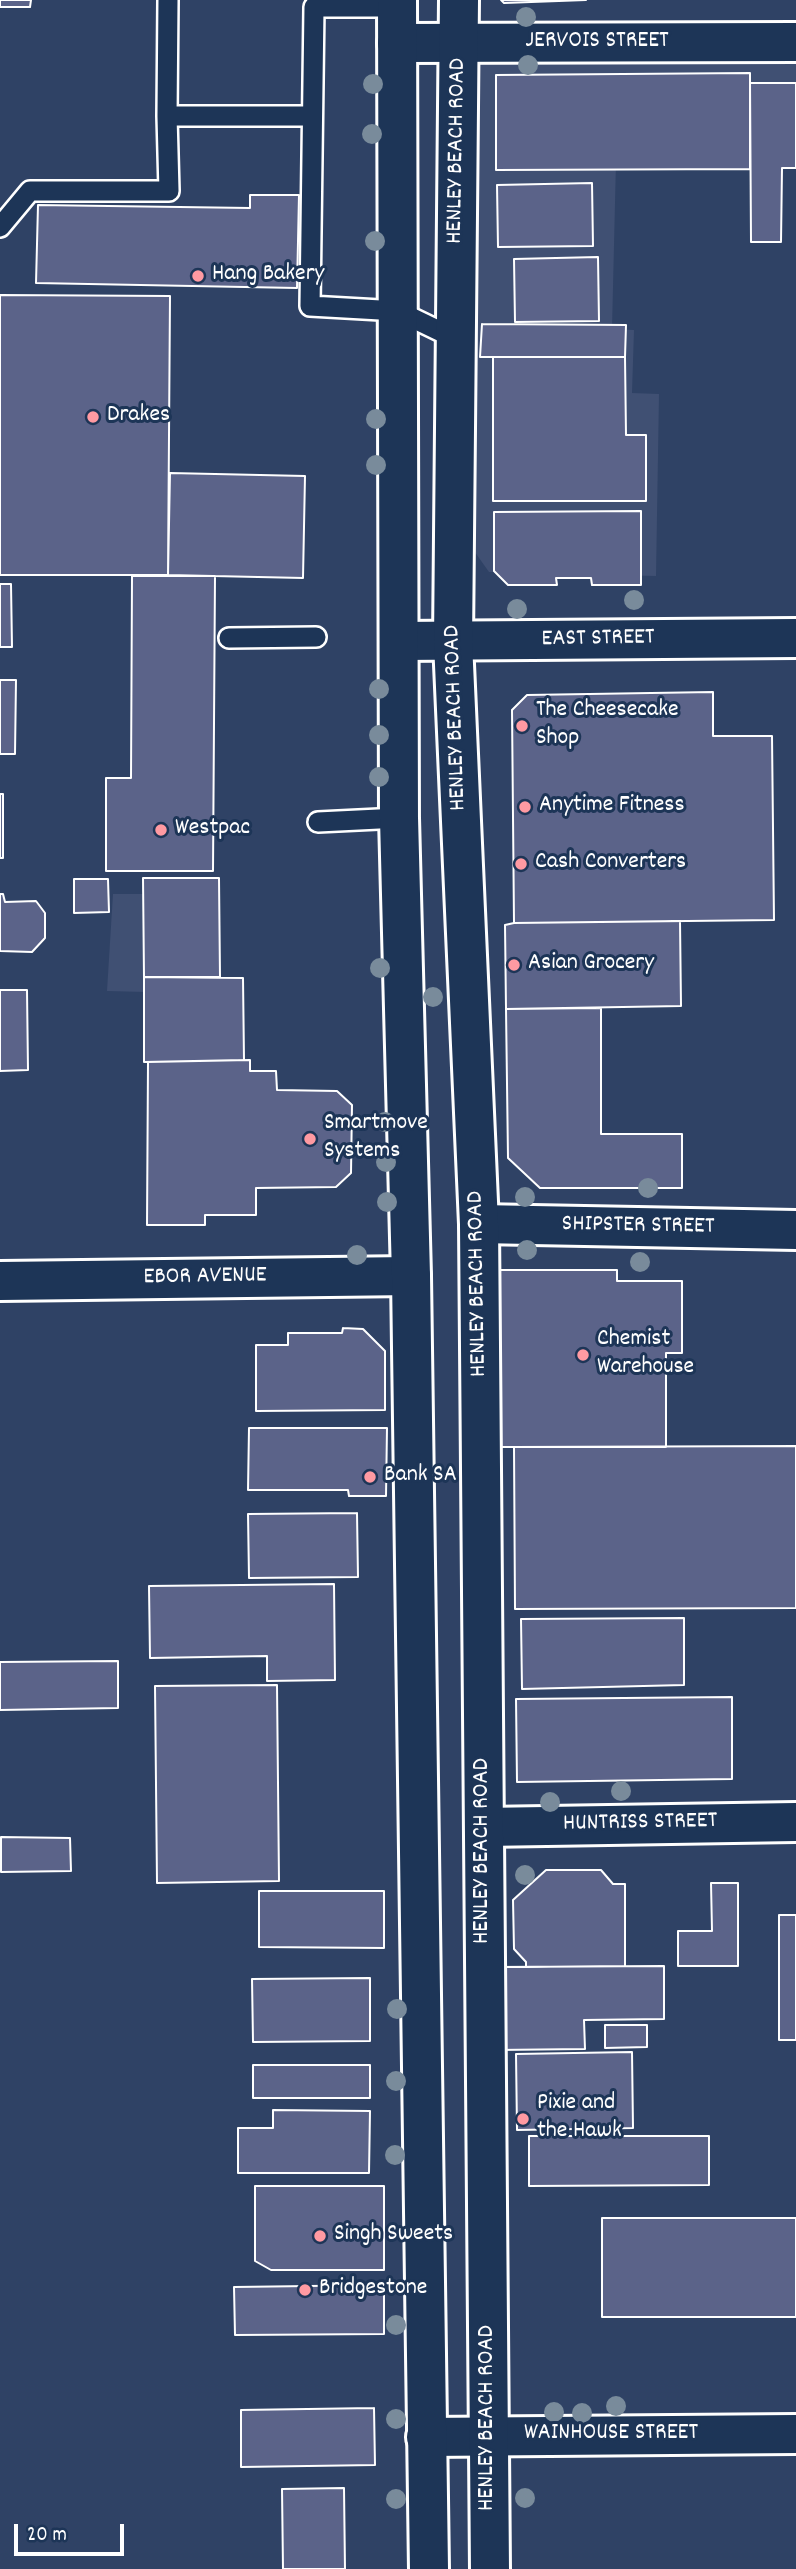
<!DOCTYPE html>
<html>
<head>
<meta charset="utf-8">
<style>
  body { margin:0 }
  #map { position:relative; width:796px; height:2569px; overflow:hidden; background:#2f4265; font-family:Dekko,sans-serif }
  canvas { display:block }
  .scale { position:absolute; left:14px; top:2524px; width:110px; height:32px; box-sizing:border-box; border:4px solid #fff; border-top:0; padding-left:9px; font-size:21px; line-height:24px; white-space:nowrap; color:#fff; -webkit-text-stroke:5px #1d3557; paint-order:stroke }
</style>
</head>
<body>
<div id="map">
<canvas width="796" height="2569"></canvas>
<div class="scale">20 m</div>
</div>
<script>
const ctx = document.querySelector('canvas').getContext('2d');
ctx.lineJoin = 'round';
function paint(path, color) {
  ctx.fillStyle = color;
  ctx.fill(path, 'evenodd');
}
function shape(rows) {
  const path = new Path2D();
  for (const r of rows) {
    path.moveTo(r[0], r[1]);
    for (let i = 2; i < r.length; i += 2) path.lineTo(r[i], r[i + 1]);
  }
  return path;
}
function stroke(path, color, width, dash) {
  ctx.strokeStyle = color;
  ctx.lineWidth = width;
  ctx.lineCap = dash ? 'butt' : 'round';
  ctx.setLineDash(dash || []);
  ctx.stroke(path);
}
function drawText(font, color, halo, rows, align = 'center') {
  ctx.font = font + ' Dekko,sans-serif';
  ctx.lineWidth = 6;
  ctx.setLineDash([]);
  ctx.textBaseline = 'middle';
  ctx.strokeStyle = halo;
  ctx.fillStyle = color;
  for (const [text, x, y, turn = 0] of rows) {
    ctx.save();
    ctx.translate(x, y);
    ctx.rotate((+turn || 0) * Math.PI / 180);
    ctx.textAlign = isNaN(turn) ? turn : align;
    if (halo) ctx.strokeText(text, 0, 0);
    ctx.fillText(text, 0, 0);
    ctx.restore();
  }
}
paint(shape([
  [474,54,796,58,796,158,784,158,778,222,753,150,616,161,612,329,634,330,632,393,659,394,656,576,489,572,472,548,479,159],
  [113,894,184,894,185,993,107,991]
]), '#405073');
const building = shape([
  [0,0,31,0,30,7,0,7,0,0],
  [501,0,586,0,504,3,501,0],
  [750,73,750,169,496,170,496,75,750,73],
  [750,83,796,83,796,168,782,168,781,242,751,242,750,83],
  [592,183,593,246,498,247,497,185,592,183],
  [250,195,299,195,297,288,36,283,38,205,250,208,250,195],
  [598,257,599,321,515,322,514,259,598,257],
  [0,295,170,296,168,575,0,575,0,295],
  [482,324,626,325,625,357,480,357,482,324],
  [493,357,625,357,626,435,646,435,646,501,493,501,493,357],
  [170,473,305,476,303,578,168,575,170,473],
  [641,511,641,585,592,585,591,578,556,578,557,585,508,585,494,571,494,512,641,511],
  [132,576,215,576,213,871,106,871,106,778,131,778,132,576],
  [0,584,11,584,12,647,0,647,0,584],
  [0,680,16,680,15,754,0,754,0,680],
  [713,692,713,736,772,736,774,920,514,923,512,710,527,695,713,692],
  [0,794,3,794,3,858,0,858,0,794],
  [143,878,219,878,220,977,144,977,143,878],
  [74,879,108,879,109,912,74,913,74,879],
  [0,894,3,894,5,902,36,901,45,913,45,938,32,952,0,951,0,894],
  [680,921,681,1006,506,1009,505,925,514,923,680,921],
  [144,977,243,978,244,1060,144,1062,144,977],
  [0,990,27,990,28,1070,0,1071,0,990],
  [601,1008,601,1134,682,1134,682,1188,540,1188,508,1158,506,1009,601,1008],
  [250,1060,250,1071,276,1071,277,1090,337,1091,352,1105,351,1173,336,1187,256,1188,256,1215,205,1215,205,1225,147,1225,148,1062,250,1060],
  [496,1270,617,1270,617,1281,682,1281,682,1353,666,1353,666,1447,497,1447,496,1270],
  [343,1328,363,1329,385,1351,385,1410,256,1411,256,1345,288,1345,288,1333,342,1333,343,1328],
  [249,1428,387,1428,386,1496,349,1496,348,1490,248,1490,249,1428],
  [796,1446,796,1608,515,1609,514,1447,796,1446],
  [357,1513,358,1577,249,1578,248,1514,357,1513],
  [334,1584,335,1680,267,1681,267,1656,150,1658,149,1586,334,1584],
  [684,1618,684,1685,522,1689,521,1619,684,1618],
  [118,1661,118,1708,0,1710,0,1662,118,1661],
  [277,1685,279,1881,157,1883,155,1686,277,1685],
  [732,1697,732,1779,517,1782,516,1699,732,1697],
  [1,1837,70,1838,71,1871,1,1872,1,1837],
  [546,1870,601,1870,613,1884,625,1884,625,1966,526,1967,526,1962,514,1949,513,1900,546,1870],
  [711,1883,738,1883,738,1966,678,1966,678,1931,712,1931,711,1883],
  [259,1891,384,1891,384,1948,259,1947,259,1891],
  [779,1915,796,1915,796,2040,779,2040,779,1915],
  [664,1966,664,2019,584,2020,585,2049,496,2050,495,1967,664,1966],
  [370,1978,370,2041,253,2042,252,1979,370,1978],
  [605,2025,647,2025,647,2047,605,2048,605,2025],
  [632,2052,633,2128,517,2130,516,2054,632,2052],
  [253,2065,370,2065,370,2098,253,2098,253,2065],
  [273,2110,370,2111,369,2173,238,2173,238,2128,273,2128,273,2110],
  [529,2136,709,2136,709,2185,529,2186,529,2136],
  [255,2186,384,2186,384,2270,271,2270,255,2261,255,2186],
  [602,2218,796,2218,796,2317,602,2317,602,2218],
  [384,2285,384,2334,235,2335,234,2287,384,2285],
  [374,2408,375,2465,241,2467,241,2410,374,2408],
  [344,2488,345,2569,283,2569,282,2489,344,2488]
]);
paint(building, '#5b6389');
stroke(building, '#fff', 2);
const service = shape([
  [397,7,314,7,310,306,398,311,456,339],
  [167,116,168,0],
  [0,227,30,191,169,191,167,116,311,116],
  [229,638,316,637],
  [318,822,399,818]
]);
const minor = shape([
  [397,43,796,42],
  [400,641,796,638],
  [479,1224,796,1230],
  [0,1281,411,1276],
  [484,1827,796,1822],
  [426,2437,796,2434]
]);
const secondary = shape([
  [397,0,399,818,411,1276,429,2569],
  [459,0,453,642,479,1224,490,2569]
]);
stroke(service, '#fff', 24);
stroke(minor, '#fff', 44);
stroke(secondary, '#fff', 44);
stroke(service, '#1d3557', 19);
stroke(minor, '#1d3557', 38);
stroke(secondary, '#1d3557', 38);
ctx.fillStyle = '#798b9b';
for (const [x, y] of [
  [526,17],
  [528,65],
  [373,84],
  [372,134],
  [375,241],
  [376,419],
  [376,465],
  [634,600],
  [517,609],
  [379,689],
  [379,735],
  [379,777],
  [380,968],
  [433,997],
  [385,1122],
  [386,1162],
  [648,1188],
  [525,1197],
  [387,1202],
  [527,1250],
  [357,1255],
  [640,1262],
  [621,1791],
  [550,1802],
  [525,1875],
  [397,2009],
  [396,2081],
  [395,2155],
  [396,2325],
  [616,2406],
  [554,2412],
  [582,2413],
  [396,2419],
  [525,2498],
  [396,2499]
]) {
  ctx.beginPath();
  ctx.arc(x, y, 10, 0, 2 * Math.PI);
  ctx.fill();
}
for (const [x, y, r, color] of [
  [198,276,7,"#ff9aa2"],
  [93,417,7,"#ff9aa2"],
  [522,726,7,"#ff9aa2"],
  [525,807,7,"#ff9aa2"],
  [161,830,7,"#ff9aa2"],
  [521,864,7,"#ff9aa2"],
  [514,965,7,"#ff9aa2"],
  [310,1139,7,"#ff9aa2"],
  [583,1355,7,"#ff9aa2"],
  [370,1477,7,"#ff9aa2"],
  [523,2119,7,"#ff9aa2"],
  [320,2236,7,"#ff9aa2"],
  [305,2290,7,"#ff9aa2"]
]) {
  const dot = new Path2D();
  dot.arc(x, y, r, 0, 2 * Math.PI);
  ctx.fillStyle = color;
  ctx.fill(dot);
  stroke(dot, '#1d3557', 2.5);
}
drawText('24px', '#fff', '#1d3557', [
  ["JERVOIS STREET",597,43],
  ["HENLEY BEACH ROAD",458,151,-89],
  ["EAST STREET",598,640,-1],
  ["HENLEY BEACH ROAD",457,718,-92],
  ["SHIPSTER STREET",638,1227,1],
  ["EBOR AVENUE",205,1278,-1],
  ["HENLEY BEACH ROAD",479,1284,-91],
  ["HUNTRISS STREET",640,1824,-1],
  ["HENLEY BEACH ROAD",484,1851,-90],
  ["HENLEY BEACH ROAD",489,2418,-90],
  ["WAINHOUSE STREET",611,2435]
]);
drawText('24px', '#fff', '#1d3557', [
  ["Hang Bakery",212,276],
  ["Drakes",107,417],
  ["The Cheesecake",536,712],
  ["Shop",536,740],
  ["Anytime Fitness",539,807],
  ["Westpac",175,830],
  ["Cash Converters",535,864],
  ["Asian Grocery",528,965],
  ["Smartmove",324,1125],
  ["Systems",324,1153],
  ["Chemist",597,1341],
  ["Warehouse",597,1369],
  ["Bank SA",384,1477],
  ["Pixie and",537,2105],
  ["the Hawk",537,2133],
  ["Singh Sweets",334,2236],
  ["Bridgestone",319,2290]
], 'left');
</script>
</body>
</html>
